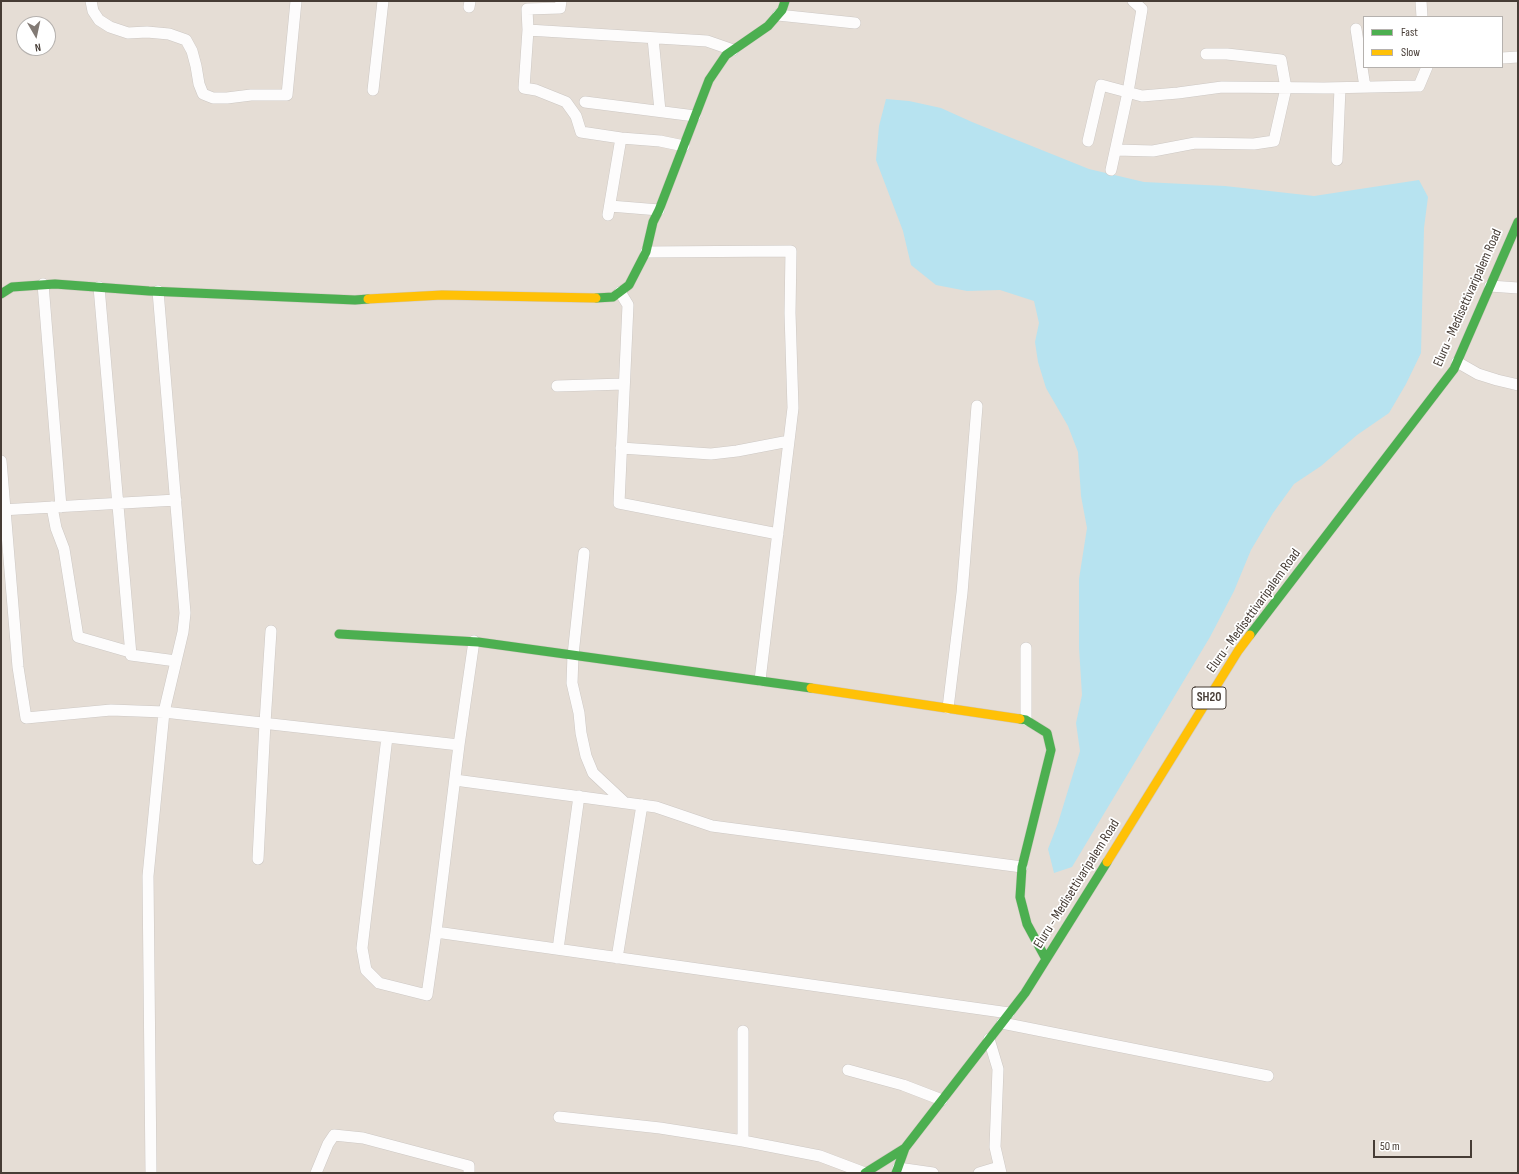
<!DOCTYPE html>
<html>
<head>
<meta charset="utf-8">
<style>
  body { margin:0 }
  #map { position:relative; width:1519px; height:1174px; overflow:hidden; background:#f0ece8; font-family:"Sofia Sans Condensed",sans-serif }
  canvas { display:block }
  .frame { position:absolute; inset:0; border:2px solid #463c35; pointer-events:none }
  .legend { position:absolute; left:1363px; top:16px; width:140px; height:52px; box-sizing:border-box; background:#fff; border:1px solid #b5b1ae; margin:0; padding:5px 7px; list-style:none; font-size:12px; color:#463c35 }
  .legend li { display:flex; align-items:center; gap:8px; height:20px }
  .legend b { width:20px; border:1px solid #b5b1ae }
  .north { position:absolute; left:16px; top:16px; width:40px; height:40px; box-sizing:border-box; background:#fff; border:1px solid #b5b1ae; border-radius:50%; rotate:171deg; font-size:11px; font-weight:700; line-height:16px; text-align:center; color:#463c35 }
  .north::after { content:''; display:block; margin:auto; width:14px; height:18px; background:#827a74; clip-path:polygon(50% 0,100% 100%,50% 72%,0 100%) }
  .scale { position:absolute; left:1373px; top:1140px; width:99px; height:18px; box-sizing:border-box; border:2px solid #463c35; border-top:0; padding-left:5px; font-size:12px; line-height:14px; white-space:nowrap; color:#463c35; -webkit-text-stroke:3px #fff; paint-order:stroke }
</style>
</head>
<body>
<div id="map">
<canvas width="1519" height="1174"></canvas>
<div class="frame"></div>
<ul class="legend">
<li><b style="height:5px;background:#4caf50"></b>Fast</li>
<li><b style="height:5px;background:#ffc107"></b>Slow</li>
</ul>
<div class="north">N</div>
<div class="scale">50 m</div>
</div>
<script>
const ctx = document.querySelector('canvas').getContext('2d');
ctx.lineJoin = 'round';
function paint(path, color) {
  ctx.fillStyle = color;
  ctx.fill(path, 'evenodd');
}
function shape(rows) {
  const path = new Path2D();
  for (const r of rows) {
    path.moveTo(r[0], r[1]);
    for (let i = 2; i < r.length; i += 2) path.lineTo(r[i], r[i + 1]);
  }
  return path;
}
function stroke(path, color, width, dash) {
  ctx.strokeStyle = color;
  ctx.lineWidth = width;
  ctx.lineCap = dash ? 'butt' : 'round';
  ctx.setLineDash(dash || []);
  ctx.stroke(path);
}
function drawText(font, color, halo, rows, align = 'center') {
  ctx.font = font + ' "Sofia Sans Condensed",sans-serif';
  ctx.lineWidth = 3.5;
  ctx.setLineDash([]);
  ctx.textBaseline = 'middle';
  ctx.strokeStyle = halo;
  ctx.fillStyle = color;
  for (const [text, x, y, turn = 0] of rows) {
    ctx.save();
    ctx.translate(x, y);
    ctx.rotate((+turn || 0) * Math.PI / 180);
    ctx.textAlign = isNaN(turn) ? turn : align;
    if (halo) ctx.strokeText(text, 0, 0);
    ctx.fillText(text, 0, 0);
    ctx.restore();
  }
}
paint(shape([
  [1,1,1518,1,1518,1173,1,1173],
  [1364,17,1502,17,1502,67,1364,67],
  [24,24,48,24,48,48,24,48]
]), '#e5ddd5');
paint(shape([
  [886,99,909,101,941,108,972,122,1089,169,1144,182,1225,186,1314,196,1419,180,1428,197,1424,228,1421,353,1406,384,1389,413,1357,435,1321,466,1294,484,1273,513,1251,550,1234,591,1210,637,1072,867,1054,873,1048,849,1058,823,1080,751,1076,723,1082,695,1079,648,1079,579,1087,528,1081,496,1078,452,1068,426,1046,388,1038,362,1035,342,1039,323,1034,301,1000,290,967,291,936,285,911,265,903,231,876,160,879,126]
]), '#b7e3f0');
const street = shape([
  [91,1,93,11,99,20,110,27,128,33,147,32,169,34,186,40,192,51,196,66,199,84,203,94,213,98,227,98,251,95,287,95,296,1],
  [561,1,560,8,527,9,528,30,524,88,536,90,566,102,576,116,581,132,621,138,660,141,684,146],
  [1421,1,1422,17],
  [469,7,470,1],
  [778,15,855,23],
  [1356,29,1365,87],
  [528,30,707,41,733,50],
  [653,38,660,111],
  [1502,58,1518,57],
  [373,90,383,1],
  [585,102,695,116],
  [1088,141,1101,85,1142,96,1178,93,1222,87,1324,88,1419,86,1427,67],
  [1116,150,1153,151,1195,143,1254,144,1274,141,1286,88,1281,60,1227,54,1206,54],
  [1337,160,1340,88],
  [1111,170,1128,92,1142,9,1133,1],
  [610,206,659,210],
  [608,215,621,138],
  [646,252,791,251,790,313,793,408,760,680],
  [43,284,61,507],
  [1490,286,1518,288],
  [99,287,131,655,176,661],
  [620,292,628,305,619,503,778,534],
  [1457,362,1478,374,1497,380,1518,385],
  [557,386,624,384],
  [621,448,711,454,737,451,789,441],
  [1,461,18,667,26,718,111,710,164,712,459,745],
  [52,507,56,528,64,549,78,637,130,652],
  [1,510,176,500],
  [584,553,573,655,572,683,579,713,581,733,586,756,593,773,624,802],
  [1026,648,1026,720],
  [948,708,962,593,977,406],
  [387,737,362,948,366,970,379,983,427,995,436,932,459,745,474,641],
  [455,780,656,807,712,826,1022,867],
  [258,859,265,723,271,631],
  [436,932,1009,1013],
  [558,949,579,796],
  [617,958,642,805],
  [1002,1023,1268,1076],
  [743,1031,743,1141],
  [989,1039,998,1069,995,1147,1001,1173],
  [848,1070,903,1085,942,1100],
  [559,1117,660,1128,743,1141,820,1156,865,1173],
  [898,1168,933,1173],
  [151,1173,148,876,164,712,183,632,185,613,158,291],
  [316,1173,328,1144,334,1135,363,1138,469,1166,469,1173],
  [979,1173,999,1167]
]);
const fast = shape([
  [1,294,12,287,55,284,149,291,355,300,368,299],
  [596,298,613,297,629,285,646,252,653,222,659,210,709,80,726,55,768,26,782,10,785,1],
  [339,634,478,642,811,688],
  [1250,635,1454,369,1518,222],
  [1020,719,1026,720,1047,733,1051,750,1022,867,1020,897,1027,924,1046,959],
  [865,1173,905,1148],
  [896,1173,905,1148,1025,993,1107,862]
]);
const slow = shape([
  [368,299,442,295,596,298],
  [811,688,1020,719],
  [1107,862,1238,651,1250,635]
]);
stroke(street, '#cdc8c4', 12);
stroke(fast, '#d1c9c0', 10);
stroke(slow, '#d1c9c0', 10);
stroke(street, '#fdfcfc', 11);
stroke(fast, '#4caf50', 9);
stroke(slow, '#ffc107', 9);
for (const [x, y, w] of [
  [1209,698,34]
]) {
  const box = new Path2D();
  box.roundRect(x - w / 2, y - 11, w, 22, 3);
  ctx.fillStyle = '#fff';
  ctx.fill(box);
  stroke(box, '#463c35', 1);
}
drawText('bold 13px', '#463c35', null, [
  ["SH20",1209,698]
]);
drawText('14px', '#463c35', '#fff', [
  ["Eluru - Medisettivaripalem Road",1468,298,-66],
  ["Eluru - Medisettivaripalem Road",1254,611,-54],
  ["Eluru - Medisettivaripalem Road",1077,884,-58]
]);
</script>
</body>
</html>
